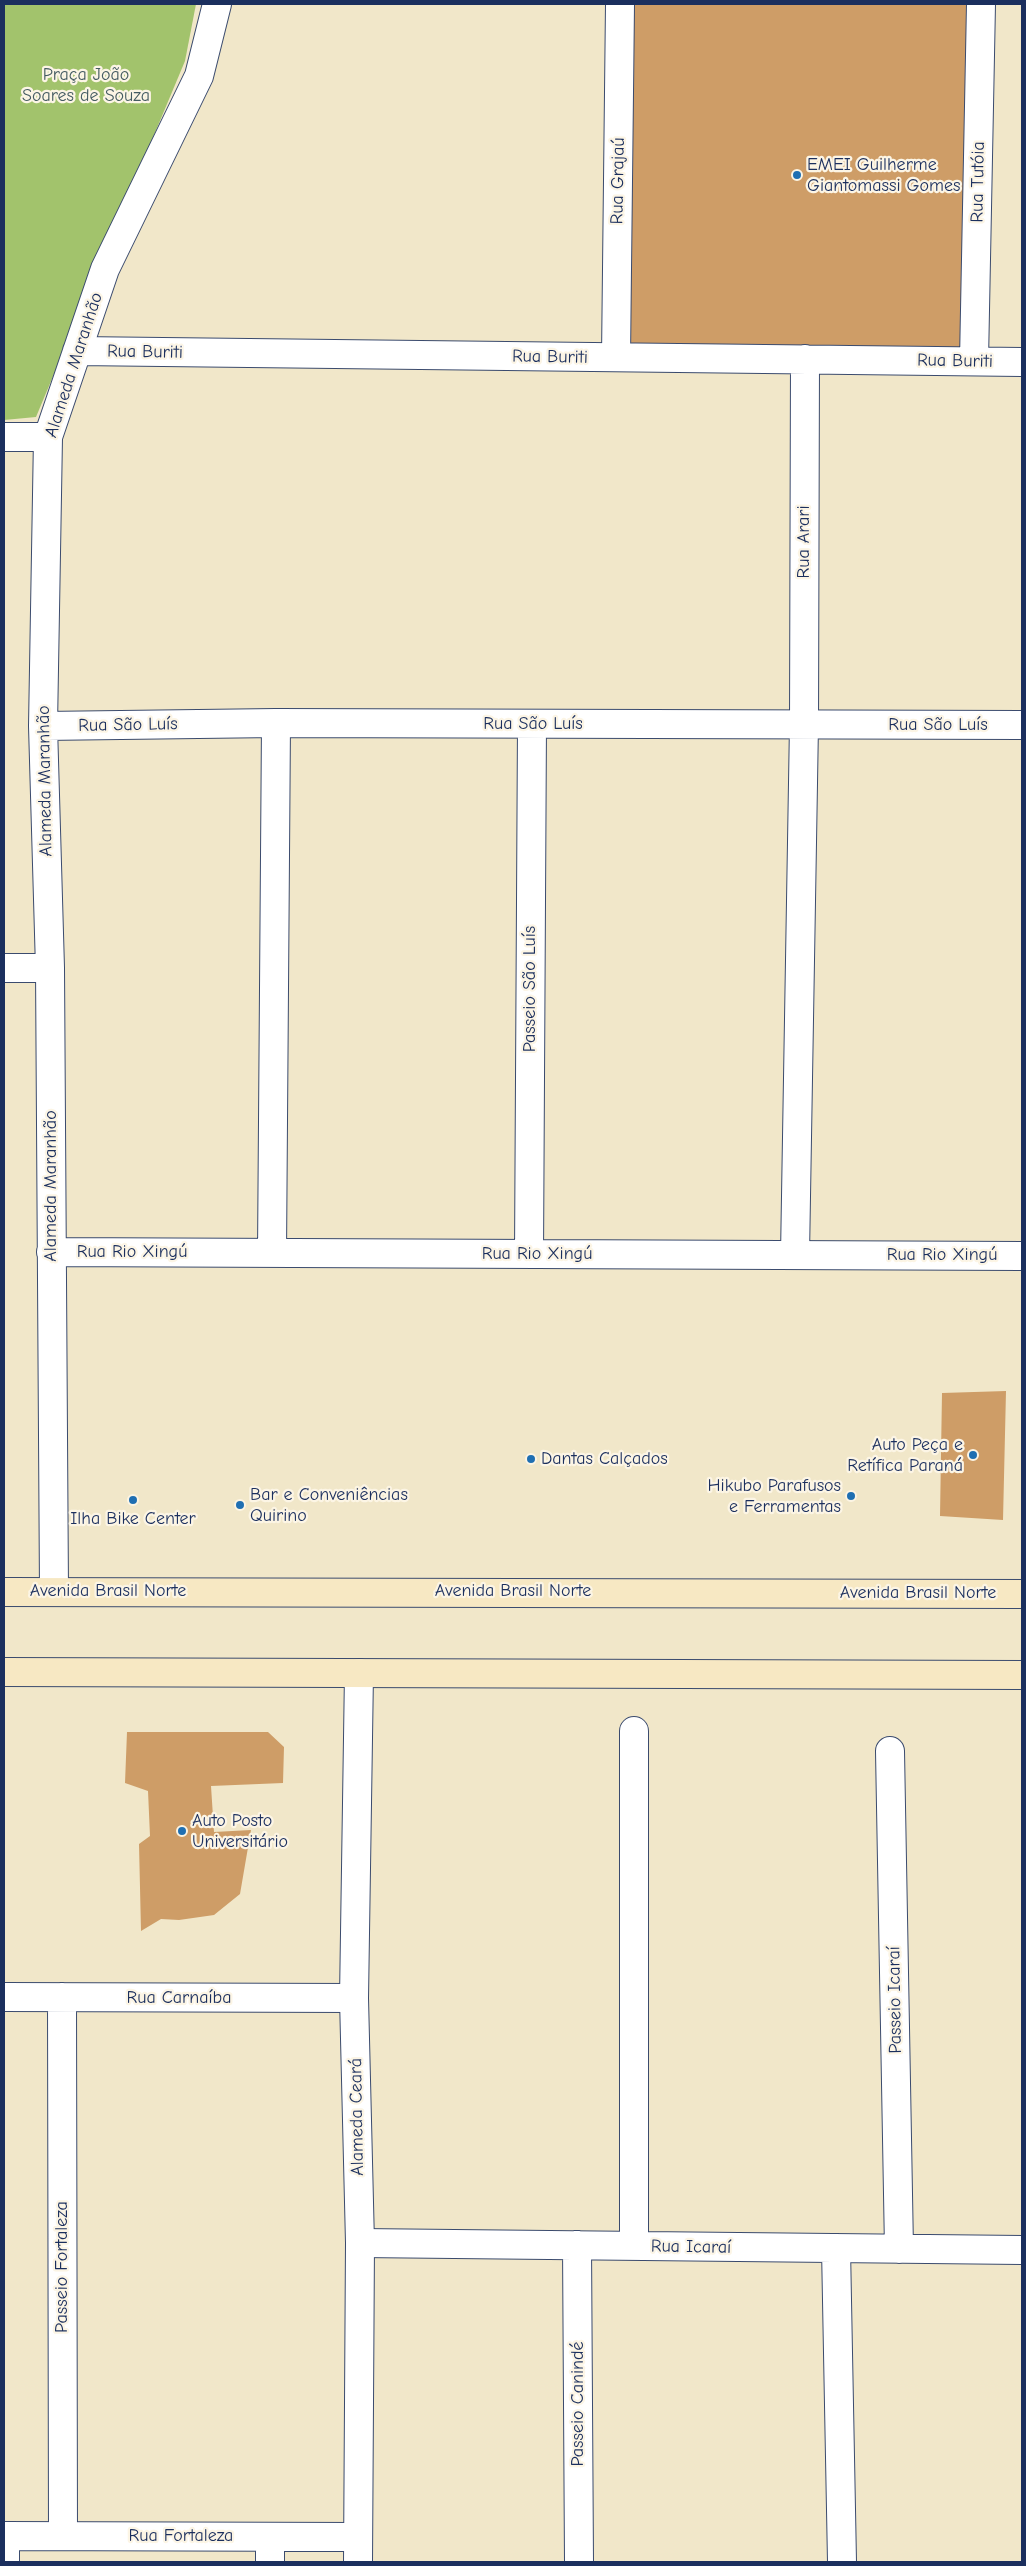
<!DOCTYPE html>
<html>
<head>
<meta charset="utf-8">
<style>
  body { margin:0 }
  #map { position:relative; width:1026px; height:2566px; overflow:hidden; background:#f1e7c9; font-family:"Comic Neue",sans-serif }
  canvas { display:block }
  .frame { position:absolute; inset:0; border:5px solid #1b2f5e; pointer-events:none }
</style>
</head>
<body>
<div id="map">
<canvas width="1026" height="2566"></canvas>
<div class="frame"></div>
</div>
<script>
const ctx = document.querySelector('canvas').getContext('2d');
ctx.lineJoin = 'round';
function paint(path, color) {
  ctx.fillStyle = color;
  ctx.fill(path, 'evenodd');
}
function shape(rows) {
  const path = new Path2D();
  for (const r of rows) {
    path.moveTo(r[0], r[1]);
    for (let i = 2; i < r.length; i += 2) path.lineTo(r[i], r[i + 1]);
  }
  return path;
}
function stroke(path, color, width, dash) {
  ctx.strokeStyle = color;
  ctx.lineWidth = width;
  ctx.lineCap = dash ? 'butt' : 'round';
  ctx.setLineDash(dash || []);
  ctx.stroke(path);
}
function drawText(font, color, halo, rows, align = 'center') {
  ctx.font = font + ' "Comic Neue",sans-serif';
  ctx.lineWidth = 4.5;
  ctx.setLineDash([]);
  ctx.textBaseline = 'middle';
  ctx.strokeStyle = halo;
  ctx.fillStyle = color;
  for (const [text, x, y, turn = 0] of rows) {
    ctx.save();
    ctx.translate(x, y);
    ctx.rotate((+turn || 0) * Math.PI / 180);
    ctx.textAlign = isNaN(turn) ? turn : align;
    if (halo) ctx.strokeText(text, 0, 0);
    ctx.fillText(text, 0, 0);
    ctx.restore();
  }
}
paint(shape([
  [4,4,196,4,185,61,36,417,4,420]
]), '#a2c36c');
paint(shape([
  [632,4,967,4,960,349,628,347],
  [1006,1391,1003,1520,940,1516,942,1393],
  [127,1732,268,1732,284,1747,283,1783,211,1786,214,1832,251,1830,240,1894,214,1915,179,1920,161,1919,141,1931,139,1844,150,1836,148,1791,125,1783]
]), '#ce9d67');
const minor = shape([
  [77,351,1022,362],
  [616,357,620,4],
  [974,361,981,4],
  [4,437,48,437],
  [43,726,276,723,1022,725],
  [4,968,50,968],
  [51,1252,1022,1256],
  [272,1253,276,723],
  [529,1254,532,724],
  [795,1255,804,724,805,359],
  [54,1592,50,968,43,726,48,437,105,269,199,76,217,4],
  [890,1751,899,2249],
  [4,1997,354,1998],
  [62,1997,63,2536],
  [360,2243,1022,2250],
  [577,2245,579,2562],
  [634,2246,634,1731],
  [836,2248,842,2562],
  [4,2536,358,2537],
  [270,2537,270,2562],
  [5,2562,5,2536]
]);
const tertiary = shape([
  [358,2562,360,2243,354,1998,359,1673]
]);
const secondary = shape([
  [4,1592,1022,1594],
  [4,1672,1022,1675]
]);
stroke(minor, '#3b4b6e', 30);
stroke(tertiary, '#3b4b6e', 30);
stroke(secondary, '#3b4b6e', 30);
stroke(minor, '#fff', 28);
stroke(tertiary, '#fff', 28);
stroke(secondary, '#f7e8c3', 28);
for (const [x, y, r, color] of [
  [797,175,5,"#1f6fb2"],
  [973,1455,5,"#1f6fb2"],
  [531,1459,5,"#1f6fb2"],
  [851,1496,5,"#1f6fb2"],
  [133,1500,5,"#1f6fb2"],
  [240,1505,5,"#1f6fb2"],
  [182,1831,5,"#1f6fb2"]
]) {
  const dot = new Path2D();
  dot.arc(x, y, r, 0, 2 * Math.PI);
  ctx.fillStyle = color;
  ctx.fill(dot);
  stroke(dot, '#fcf5e5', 2);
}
drawText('18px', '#445b62', '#fcf5e5', [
  ["Praça João",86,75],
  ["Soares de Souza",86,96]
]);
drawText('18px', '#1b2f5e', '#fcf5e5', [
  ["EMEI Guilherme",807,165],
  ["Giantomassi Gomes",807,186],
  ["Auto Peça e",963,1445,"right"],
  ["Retífica Paraná",963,1466,"right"],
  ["Dantas Calçados",541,1459],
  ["Hikubo Parafusos",841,1486,"right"],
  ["e Ferramentas",841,1507,"right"],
  ["Bar e Conveniências",250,1495],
  ["Quirino",250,1516],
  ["Ilha Bike Center",133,1519,"center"],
  ["Auto Posto",192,1821],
  ["Universitário",192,1842]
], 'left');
drawText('18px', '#1b2f5e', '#fcf5e5', [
  ["Rua Grajaú",618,181,-89],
  ["Rua Tutóia",978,182,-89],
  ["Rua Buriti",145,352,1],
  ["Rua Buriti",550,357,1],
  ["Rua Buriti",955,361,1],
  ["Alameda Maranhão",74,365,-72],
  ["Rua Arari",804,542,-90],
  ["Rua São Luís",533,724],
  ["Rua São Luís",128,725,-1],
  ["Rua São Luís",938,725],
  ["Alameda Maranhão",45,781,-91],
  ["Passeio São Luís",530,989,-90],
  ["Alameda Maranhão",51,1186,-90],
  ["Rua Rio Xingú",132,1252],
  ["Rua Rio Xingú",537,1254],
  ["Rua Rio Xingú",942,1255],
  ["Avenida Brasil Norte",108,1591],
  ["Avenida Brasil Norte",513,1591],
  ["Avenida Brasil Norte",918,1593],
  ["Rua Carnaíba",179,1998],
  ["Passeio Icaraí",895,2000,-91],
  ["Alameda Ceará",357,2117,-91],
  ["Rua Icaraí",691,2247,1],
  ["Passeio Fortaleza",62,2267,-90],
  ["Passeio Canindé",578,2404,-90],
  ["Rua Fortaleza",181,2536]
]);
</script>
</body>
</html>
